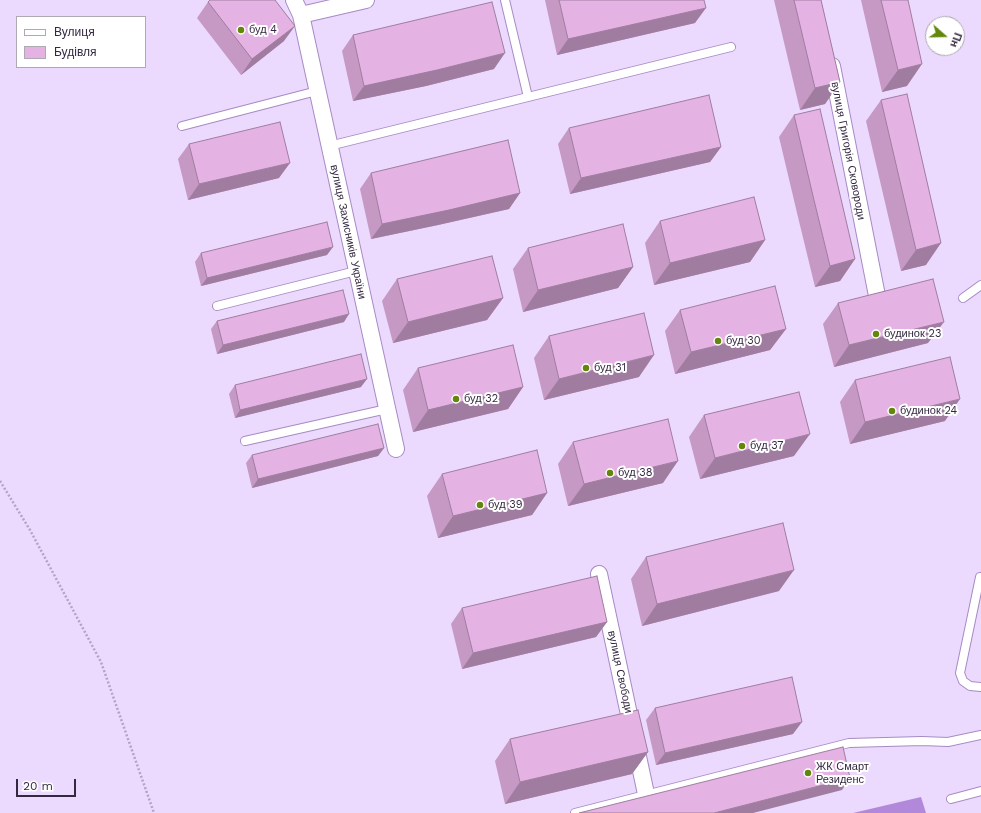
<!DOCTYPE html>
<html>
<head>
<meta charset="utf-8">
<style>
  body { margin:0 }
  #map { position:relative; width:981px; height:813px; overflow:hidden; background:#ebd9fe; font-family:"Work Sans",sans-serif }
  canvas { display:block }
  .legend { position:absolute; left:16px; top:16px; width:130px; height:52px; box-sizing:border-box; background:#fff; border:1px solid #aea9b3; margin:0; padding:5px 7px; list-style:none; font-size:12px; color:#342840 }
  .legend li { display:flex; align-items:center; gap:8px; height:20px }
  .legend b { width:20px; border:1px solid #aea9b3 }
  .north { position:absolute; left:925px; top:16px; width:40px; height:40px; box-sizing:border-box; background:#fff; border:1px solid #aea9b3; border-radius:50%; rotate:110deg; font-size:11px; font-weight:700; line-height:16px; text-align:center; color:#342840 }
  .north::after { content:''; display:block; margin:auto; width:14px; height:18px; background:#63870c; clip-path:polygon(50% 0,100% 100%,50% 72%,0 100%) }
  .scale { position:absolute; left:16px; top:779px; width:60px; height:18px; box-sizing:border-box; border:2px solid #342840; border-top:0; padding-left:5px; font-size:12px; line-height:14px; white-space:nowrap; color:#342840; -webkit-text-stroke:3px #fff; paint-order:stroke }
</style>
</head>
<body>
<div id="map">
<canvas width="981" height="813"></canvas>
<ul class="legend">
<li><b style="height:5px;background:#fff"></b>Вулиця</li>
<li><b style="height:11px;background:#e5b2e4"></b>Будівля</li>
</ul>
<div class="north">Пн</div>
<div class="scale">20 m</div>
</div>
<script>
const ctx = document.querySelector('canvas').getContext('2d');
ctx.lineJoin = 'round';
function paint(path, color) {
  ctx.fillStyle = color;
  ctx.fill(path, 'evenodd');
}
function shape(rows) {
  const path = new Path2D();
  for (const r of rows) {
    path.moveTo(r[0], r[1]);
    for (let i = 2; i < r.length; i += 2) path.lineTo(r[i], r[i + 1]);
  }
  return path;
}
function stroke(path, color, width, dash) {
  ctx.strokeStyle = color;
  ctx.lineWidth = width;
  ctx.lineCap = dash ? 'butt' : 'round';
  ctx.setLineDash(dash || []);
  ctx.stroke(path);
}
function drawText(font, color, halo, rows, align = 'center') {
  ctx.font = font + ' "Work Sans",sans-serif';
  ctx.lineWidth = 4;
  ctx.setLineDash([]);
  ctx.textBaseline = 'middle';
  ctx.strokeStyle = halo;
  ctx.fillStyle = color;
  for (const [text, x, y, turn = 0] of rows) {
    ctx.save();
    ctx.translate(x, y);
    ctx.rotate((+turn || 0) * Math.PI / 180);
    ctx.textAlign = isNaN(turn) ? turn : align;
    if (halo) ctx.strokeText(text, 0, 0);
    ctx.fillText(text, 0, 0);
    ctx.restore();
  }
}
paint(shape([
  [921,797,926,813,853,813]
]), '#b289da');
const service = shape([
  [505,0,528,97],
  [182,126,317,91],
  [329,146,731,47],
  [963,298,981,285],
  [217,306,356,271],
  [245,441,387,409],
  [980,577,960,673,963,681,970,686,981,687],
  [951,799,981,791],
  [575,813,849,743,922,741,948,742,981,735]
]);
const minor = shape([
  [294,0,301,15,366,0],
  [301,15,396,449],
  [832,66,878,301],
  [599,574,646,794]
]);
stroke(service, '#a78bc4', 10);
stroke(minor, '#a78bc4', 18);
stroke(shape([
  [0,481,30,530,101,662,154,813]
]), '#b3a3c4', 2.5, [2, 2]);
stroke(service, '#fff', 8);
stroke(minor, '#fff', 16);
paint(shape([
  [545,0,704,0,695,23,557,55],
  [774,0,821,0,840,82,825,104,800,110],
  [861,0,908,0,907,86,882,92],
  [208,2,284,41,241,75,197,18],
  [353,35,494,69,426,86,353,101,342,51],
  [881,100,926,265,901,271,866,121],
  [794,115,855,259,840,281,815,287,798,217,779,137],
  [569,128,721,147,710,162,570,194,558,144],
  [189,144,279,178,188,200,178,159],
  [371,173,520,193,509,209,438,225,371,239,360,189],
  [660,221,765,240,750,262,654,285,645,243],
  [528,248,633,267,618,288,523,312,513,269],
  [201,253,327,255,201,286,195,262],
  [397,279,503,298,487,320,393,343,382,301],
  [838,303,928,343,834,367,823,324],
  [680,310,786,329,770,350,675,374,665,331],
  [217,321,344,322,217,354,211,329],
  [549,336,639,377,544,400,534,358],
  [418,368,523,387,508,409,413,432,403,390],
  [855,380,945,421,850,444,840,402],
  [235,385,361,387,235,418,229,394],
  [704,415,794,456,700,479,689,437],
  [573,442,663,483,568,506,558,464],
  [384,448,378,456,252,488,246,463,252,455],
  [442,474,547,493,532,515,438,538,427,496],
  [646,557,779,591,642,626,631,579],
  [462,608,607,622,596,637,462,669,451,624],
  [655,708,793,734,656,765,646,720],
  [510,739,648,752,632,774,505,804,495,761]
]), '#c599c4');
paint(shape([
  [706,8,695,23,557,55,568,39],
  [295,26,284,41,241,75,252,59],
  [505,53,494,69,426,86,353,101,364,86],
  [922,64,907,86,882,92,898,70],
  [840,82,825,104,800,110,815,88],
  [721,147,710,162,570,194,581,178],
  [290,163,279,178,188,200,199,184],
  [520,193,509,209,438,225,371,239,382,224],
  [765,240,750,262,654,285,670,263],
  [941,243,926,265,901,271,916,250],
  [333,247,327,255,201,286,207,278],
  [855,259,840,281,815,287,830,266],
  [633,267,618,288,523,312,538,290],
  [503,298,487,320,393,343,408,322],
  [349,314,344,322,217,354,223,345],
  [944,322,928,343,834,367,849,345],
  [786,329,770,350,675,374,691,352],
  [654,355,639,377,544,400,559,379],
  [367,379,361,387,235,418,240,410],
  [523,387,508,409,413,432,428,410],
  [960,399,945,421,850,444,865,422],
  [810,434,794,456,700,479,715,458],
  [384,448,378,456,252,488,258,479],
  [678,461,663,483,568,506,584,484],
  [547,493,532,515,438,538,453,516],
  [794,570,779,591,642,626,657,604],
  [607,622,596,637,462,669,473,653],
  [802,722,793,734,656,765,665,753],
  [648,752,632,774,505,804,520,782],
  [850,778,842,790,753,813,714,813]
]), '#a07da0');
const building = shape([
  [210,0,275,0,295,26,252,59,208,2,210,0],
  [559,0,704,0,706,8,568,39,559,0],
  [794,0,821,0,840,82,815,88,794,0],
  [881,0,908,0,922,64,898,70,881,0],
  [492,2,505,53,437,70,364,86,353,35,492,2],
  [907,94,941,243,916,250,881,100,907,94],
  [709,95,721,147,581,178,569,128,709,95],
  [820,109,855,259,830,266,813,196,794,115,820,109],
  [280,122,290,163,199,184,189,144,280,122],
  [508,140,520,193,449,210,382,224,371,173,508,140],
  [754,197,765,240,670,263,660,221,754,197],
  [327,222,333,247,207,278,201,253,327,222],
  [623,224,633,267,538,290,528,248,623,224],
  [492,256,503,298,408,322,397,279,492,256],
  [933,279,944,322,849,345,838,303,933,279],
  [775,286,786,329,691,352,680,310,775,286],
  [343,290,349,314,223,345,217,321,343,290],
  [644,313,654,355,559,379,549,336,644,313],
  [513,345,523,387,428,410,418,368,513,345],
  [361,354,367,379,240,410,235,385,361,354],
  [950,357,960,399,865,422,855,380,950,357],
  [799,392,810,434,715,458,704,415,799,392],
  [668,419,678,461,584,484,573,442,668,419],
  [378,424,384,448,258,479,252,455,378,424],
  [537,450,547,493,453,516,442,474,537,450],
  [783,523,794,570,657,604,646,557,783,523],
  [597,576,607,622,473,653,462,608,597,576],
  [792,677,802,722,665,753,655,708,792,677],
  [638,710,648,752,520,782,510,739,638,710],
  [843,747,850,778,714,813,579,813,843,747]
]);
paint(building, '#e5b2e4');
stroke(building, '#a07da0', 1);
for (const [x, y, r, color] of [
  [241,30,4,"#63870c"],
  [876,334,4,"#63870c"],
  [718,341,4,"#63870c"],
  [586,368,4,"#63870c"],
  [456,399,4,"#63870c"],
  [892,411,4,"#63870c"],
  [742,446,4,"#63870c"],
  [610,473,4,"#63870c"],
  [480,505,4,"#63870c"],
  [808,773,4,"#63870c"]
]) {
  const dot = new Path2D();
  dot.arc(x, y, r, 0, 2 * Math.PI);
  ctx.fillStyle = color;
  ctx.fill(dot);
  stroke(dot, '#fff', 1.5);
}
drawText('11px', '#342840', '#fff', [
  ["буд 4",249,30],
  ["будинок 23",884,334],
  ["буд 30",726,341],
  ["буд 31",594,368],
  ["буд 32",464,399],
  ["будинок 24",900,411],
  ["буд 37",750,446],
  ["буд 38",618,473],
  ["буд 39",488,505],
  ["ЖК Смарт",816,767],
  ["Резиденс",816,780]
], 'left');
drawText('11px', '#342840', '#fff', [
  ["вулиця Григорія Сковороди",848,151,79],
  ["вулиця Захисників України",348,232,78],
  ["вулиця Свободи",620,672,78]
]);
</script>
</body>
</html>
